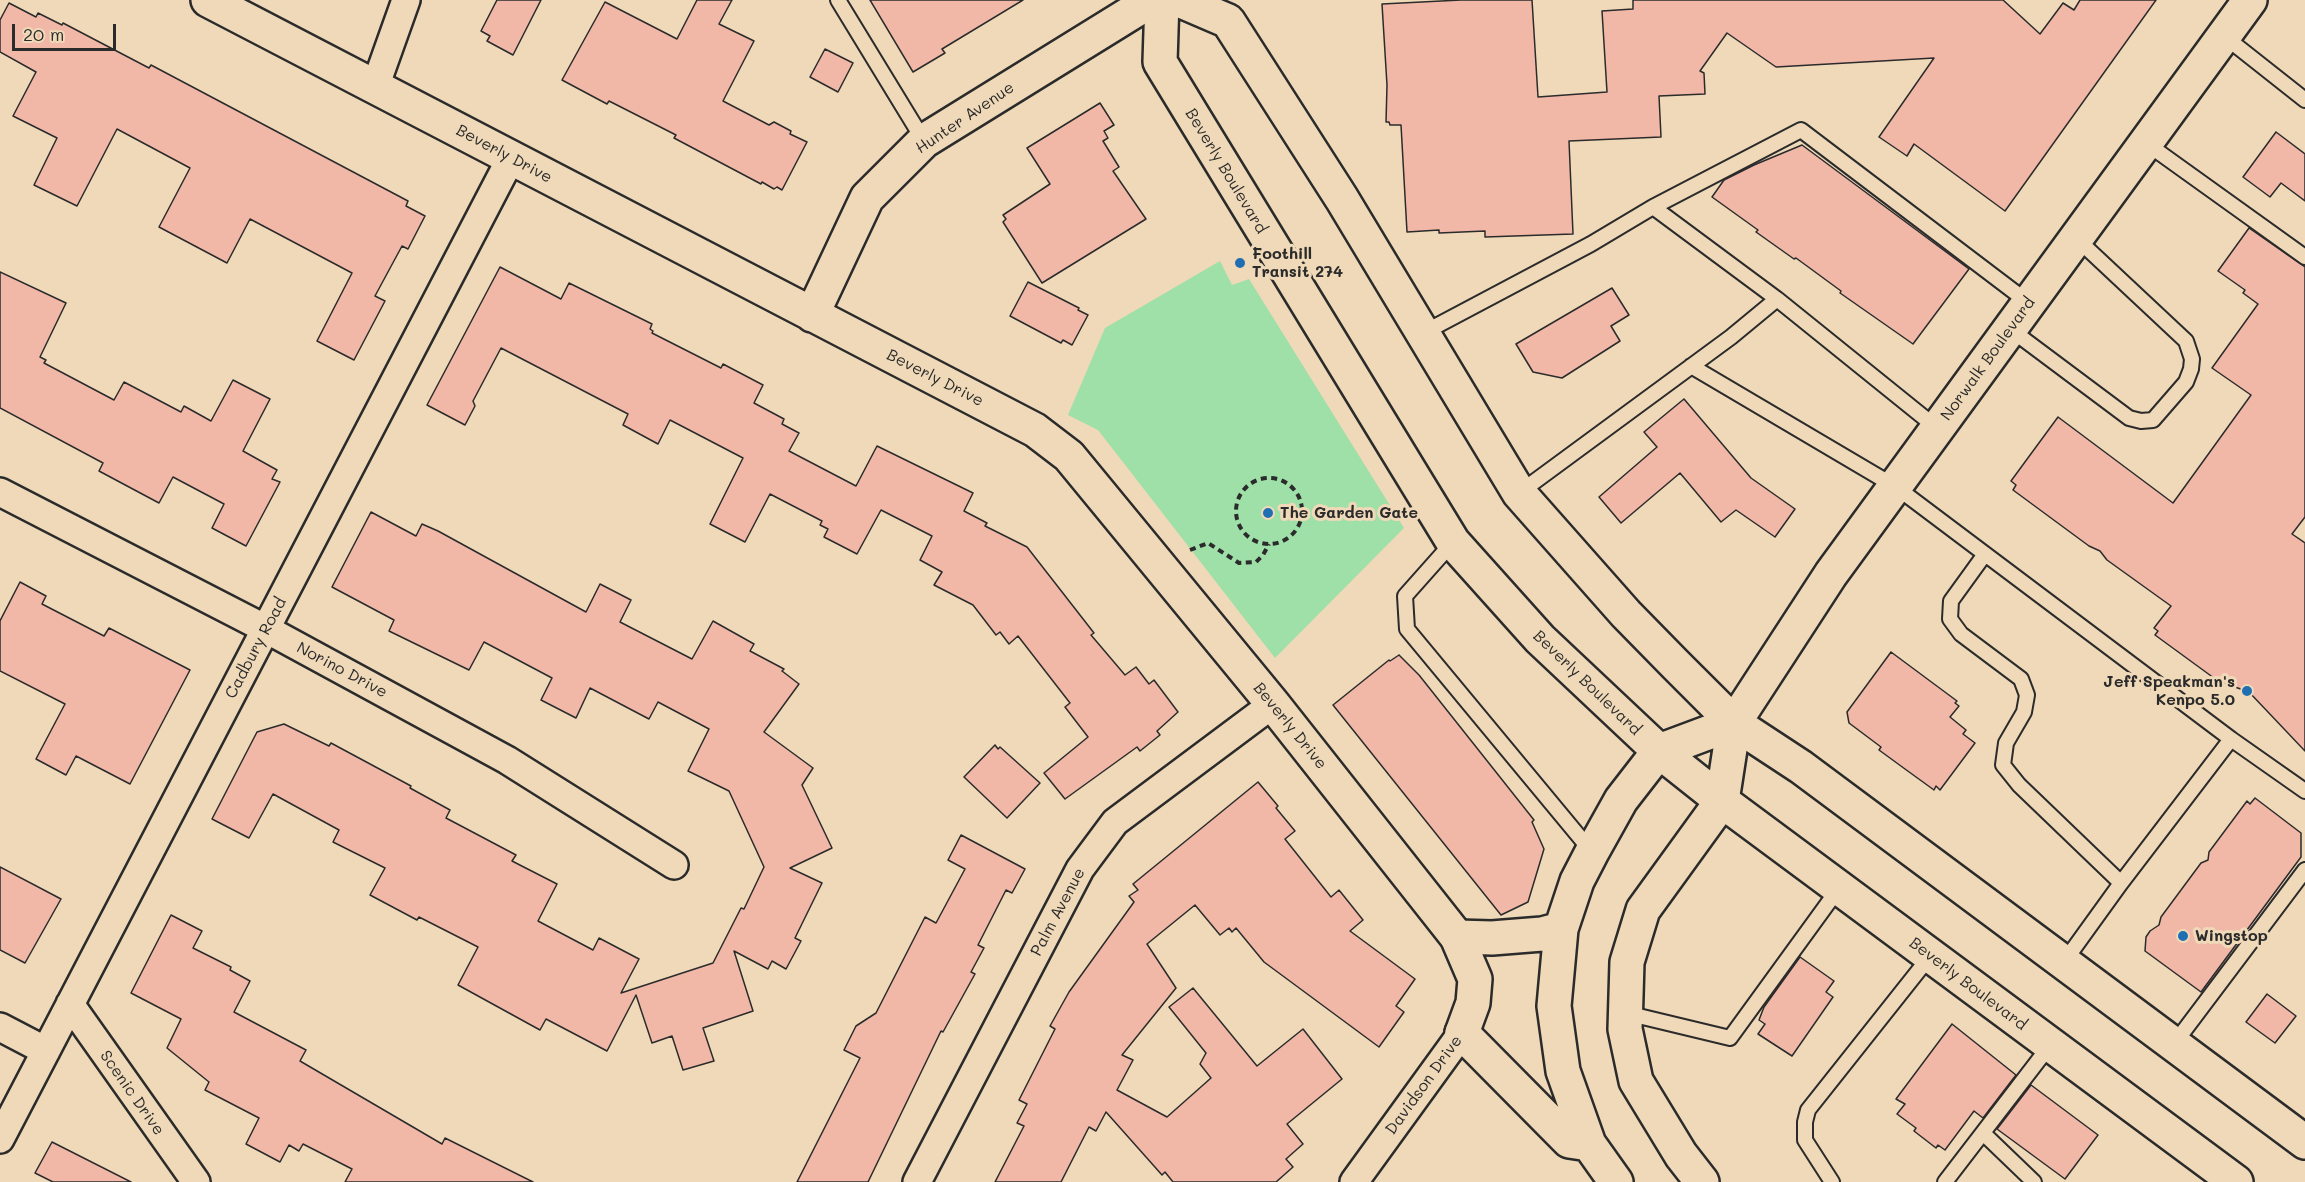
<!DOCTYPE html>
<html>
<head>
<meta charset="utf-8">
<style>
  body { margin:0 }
  #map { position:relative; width:2305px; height:1182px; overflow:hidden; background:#efd9b8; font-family:Mali,sans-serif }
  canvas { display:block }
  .scale { position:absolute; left:12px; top:24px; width:104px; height:27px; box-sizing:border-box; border:3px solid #2b2b2b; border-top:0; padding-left:8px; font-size:18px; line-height:21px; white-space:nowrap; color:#2b2b2b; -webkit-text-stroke:4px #efd9b8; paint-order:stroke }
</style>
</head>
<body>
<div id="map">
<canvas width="2305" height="1182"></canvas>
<div class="scale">20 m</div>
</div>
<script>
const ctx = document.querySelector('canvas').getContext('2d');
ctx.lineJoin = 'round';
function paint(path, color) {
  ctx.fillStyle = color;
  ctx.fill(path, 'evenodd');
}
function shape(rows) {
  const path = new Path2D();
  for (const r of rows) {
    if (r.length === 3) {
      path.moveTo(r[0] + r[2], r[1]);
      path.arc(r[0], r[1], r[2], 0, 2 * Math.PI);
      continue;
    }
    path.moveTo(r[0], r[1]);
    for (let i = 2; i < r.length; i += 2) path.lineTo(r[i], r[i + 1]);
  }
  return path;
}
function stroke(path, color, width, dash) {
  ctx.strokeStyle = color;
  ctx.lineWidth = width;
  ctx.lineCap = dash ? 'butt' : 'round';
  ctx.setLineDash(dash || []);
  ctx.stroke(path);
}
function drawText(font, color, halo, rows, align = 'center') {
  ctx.font = font + ' Mali,sans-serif';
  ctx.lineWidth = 6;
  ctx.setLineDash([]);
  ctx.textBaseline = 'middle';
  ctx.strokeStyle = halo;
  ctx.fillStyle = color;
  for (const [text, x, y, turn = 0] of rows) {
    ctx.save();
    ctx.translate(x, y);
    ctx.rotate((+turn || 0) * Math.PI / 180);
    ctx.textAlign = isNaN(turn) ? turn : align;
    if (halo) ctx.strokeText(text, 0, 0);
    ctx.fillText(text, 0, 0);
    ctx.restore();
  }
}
paint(shape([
  [1220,261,1232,285,1249,279,1404,528,1275,658,1098,430,1068,415,1105,328]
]), '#9fdfa8');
const building = shape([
  [497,0,541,0,513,55,487,41,490,36,481,31,497,0],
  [697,0,732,0,719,24,754,41,723,101,769,125,774,122,791,131,790,134,807,142,782,190,777,187,774,189,762,182,761,184,674,138,676,135,609,101,607,104,562,80,605,2,677,39,697,0],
  [870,0,1023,0,942,49,945,53,913,72,870,0],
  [1461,0,1532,0,1538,97,1607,92,1602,11,1633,9,1633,0,2003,0,2040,34,2063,3,2074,10,2080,0,2156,0,2005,211,1914,144,1907,156,1879,137,1934,58,1776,67,1727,33,1700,71,1704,73,1705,94,1659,96,1661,137,1569,141,1573,234,1485,237,1485,231,1439,233,1439,230,1407,232,1401,125,1390,125,1389,122,1386,122,1387,85,1382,4,1461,0],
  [9,3,36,17,38,13,62,25,63,23,149,68,151,65,408,201,406,206,425,216,408,249,402,246,375,296,385,301,354,360,317,341,352,273,250,219,227,263,159,227,190,168,117,129,77,206,34,185,57,138,13,116,36,72,0,52,0,20,9,3],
  [825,49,853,63,838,92,810,77,825,49],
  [1100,103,1114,125,1104,131,1108,138,1103,141,1119,167,1113,171,1146,219,1042,283,1003,222,1006,219,1003,215,1050,184,1027,148,1100,103],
  [2276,132,2305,154,2305,201,2281,183,2270,197,2243,177,2276,132],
  [1802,145,1969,269,1913,344,1840,293,1841,291,1796,258,1794,259,1756,232,1758,230,1712,197,1724,180,1754,165,1802,145],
  [2249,228,2305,267,2305,517,2292,534,2305,543,2305,751,2249,692,2218,681,2155,635,2158,631,2154,628,2171,606,2107,560,2100,551,2089,546,2013,490,2016,485,2011,481,2058,417,2173,503,2251,395,2212,368,2258,304,2243,293,2245,290,2218,271,2249,228],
  [500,267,561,299,569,283,652,324,650,329,653,331,652,333,721,368,723,364,763,385,754,403,784,419,782,424,799,433,789,451,856,486,877,446,973,493,964,511,987,523,985,526,1027,547,1094,633,1091,635,1125,675,1136,667,1149,684,1154,680,1178,712,1157,731,1160,735,1140,751,1137,747,1065,799,1044,773,1088,737,1065,707,1070,703,1018,636,1009,644,1000,632,996,635,973,605,934,585,942,572,920,560,932,536,881,510,857,554,824,537,828,529,820,525,822,521,770,494,745,542,710,524,743,458,670,420,658,444,623,425,628,414,501,348,473,401,475,406,465,425,427,405,500,267],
  [0,272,66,303,40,357,46,360,44,363,114,400,124,382,181,412,184,406,211,421,233,380,270,399,243,451,277,470,272,479,280,482,246,546,212,528,224,504,173,477,159,503,99,471,103,463,0,408,0,272],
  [1028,282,1079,308,1078,310,1088,315,1072,345,1063,340,1061,343,1010,316,1028,282],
  [1612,288,1629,315,1611,326,1620,341,1562,378,1533,372,1516,344,1612,288],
  [1684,399,1751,478,1795,509,1775,537,1736,510,1721,522,1680,473,1621,523,1599,497,1657,447,1644,432,1684,399],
  [371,512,416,536,422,524,438,531,586,612,600,584,631,600,620,622,692,659,713,621,754,644,750,651,784,669,782,671,799,684,764,732,813,768,802,785,832,848,790,868,822,883,795,938,801,941,786,969,772,961,768,969,734,951,753,1011,703,1028,714,1061,683,1070,672,1036,652,1043,636,995,607,1051,546,1019,540,1030,458,985,478,947,419,917,417,920,370,895,385,868,333,842,339,830,273,794,249,838,212,819,257,732,284,724,329,746,331,743,411,786,410,788,450,810,446,818,516,855,512,861,557,884,538,921,593,950,599,938,639,959,621,993,713,963,741,908,744,909,764,867,729,791,688,771,709,729,658,702,649,719,590,688,576,718,541,700,552,678,484,642,469,670,389,631,394,620,332,587,371,512],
  [20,582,46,596,42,604,104,636,109,628,190,670,130,784,76,756,66,775,36,759,65,704,0,671,0,621,20,582],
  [1891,652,1957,701,1955,703,1959,706,1950,717,1966,730,1963,734,1975,743,1940,790,1936,786,1934,790,1905,769,1879,750,1881,747,1849,723,1847,712,1891,652],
  [1399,655,1419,675,1534,820,1532,822,1544,849,1528,902,1501,915,1333,705,1389,660,1390,661,1399,655],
  [995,745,998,749,1000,747,1040,783,1007,818,964,777,995,745],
  [1258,782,1278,806,1276,808,1295,831,1285,839,1331,897,1339,890,1363,920,1350,931,1415,979,1396,1006,1404,1012,1379,1047,1264,962,1236,928,1232,932,1229,928,1220,935,1195,905,1147,944,1176,988,1122,1055,1133,1060,1117,1090,1167,1117,1211,1078,1200,1064,1206,1053,1169,1007,1193,988,1257,1066,1303,1029,1342,1079,1287,1124,1303,1144,1286,1159,1293,1167,1276,1182,1173,1182,1165,1172,1162,1175,1106,1112,1096,1131,1089,1127,1061,1182,995,1182,1024,1126,1017,1123,1027,1104,1019,1100,1055,1029,1050,1026,1069,992,1134,902,1129,896,1138,890,1133,884,1258,782],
  [2255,798,2301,833,2301,857,2201,992,2145,951,2146,937,2150,931,2159,925,2161,917,2201,863,2208,860,2209,852,2247,801,2250,804,2255,798],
  [961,835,1025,869,1012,893,1006,890,978,945,984,948,971,972,975,974,943,1032,941,1031,868,1182,797,1182,860,1058,844,1050,856,1026,876,1013,925,917,936,923,965,869,948,860,961,835],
  [0,867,61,899,25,963,0,950,0,867],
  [171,915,202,931,193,948,231,967,230,970,250,981,234,1012,306,1050,300,1061,442,1144,445,1138,533,1182,345,1182,352,1169,303,1144,299,1151,289,1145,280,1162,246,1144,259,1118,205,1090,209,1082,167,1048,181,1019,131,993,171,915],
  [1800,957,1834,981,1826,992,1833,997,1792,1056,1758,1034,1765,1024,1759,1020,1764,1007,1800,957],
  [2267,994,2296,1016,2275,1043,2246,1022,2267,994],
  [1952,1024,2016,1075,1983,1118,1974,1111,1945,1150,1938,1145,1936,1148,1914,1131,1916,1128,1897,1114,1905,1104,1896,1099,1952,1024],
  [2031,1085,2098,1135,2065,1179,1997,1129,2031,1085],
  [52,1142,131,1182,53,1182,35,1173,52,1142]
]);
paint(building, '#f1b8a8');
stroke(building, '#2b2b2b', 1.5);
const service = shape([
  [838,0,924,141],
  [2224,36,2305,100],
  [2146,143,2305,257],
  [1653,207,1777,299,1937,428],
  [2010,329,2129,418,2141,421,2153,420,2186,382,2191,369,2192,359,2186,341,2076,238],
  [1423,333,1591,244,1653,207,1801,130,2029,303],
  [1691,366,1896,487,2231,739,2305,791],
  [1519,493,1731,337,1777,299],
  [1453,542,1405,596,1407,629,1592,852],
  [1985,554,1951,601,1950,619,1961,634,2021,679,2027,695,2024,712,2006,743,2003,765,2019,785,2121,883],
  [2064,962,2121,883,2231,739],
  [1626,1013,1730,1038,1839,888],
  [2174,1044,2305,870],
  [1983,1133,2034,1182],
  [1832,1182,1805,1140,1805,1122,1808,1110,1931,955],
  [1945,1182,2051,1044]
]);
const minor = shape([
  [375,87,406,0],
  [0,492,266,629,507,760,674,865],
  [70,1004,196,1182],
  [0,1027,46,1051],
  [0,1139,511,158],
  [917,1182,1080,869,1115,822,1273,704],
  [1354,1182,1462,1033]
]);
const tertiary = shape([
  [208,0,1035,430,1069,456,1273,704,1457,937,1475,979,1473,1003,1462,1033],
  [812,315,867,198,924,141,1152,0]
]);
const secondary = shape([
  [1162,0,1160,62,1453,542,1540,639,1659,751,1722,801,2236,1182],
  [1179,0,1228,21,1342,199,1519,493,1626,614,1675,664,1734,723,1801,767,2305,1142],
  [1457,937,1492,938,1542,934,1561,929],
  [1462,1033,1569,1141,1589,1144],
  [1616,1182,1589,1144,1563,1071,1554,1006,1561,929,1577,881,1592,852,1621,800,1659,751,1734,723],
  [1702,1182,1681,1155,1636,1081,1625,1029,1627,962,1643,910,1722,801,1734,723,1831,574,2250,0]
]);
stroke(service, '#2b2b2b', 18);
stroke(minor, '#2b2b2b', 32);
stroke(tertiary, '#2b2b2b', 38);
stroke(secondary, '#2b2b2b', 38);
stroke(shape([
  [1269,511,33],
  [1190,550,1208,543,1239,563,1256,562,1263,555,1269,544]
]), '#2b2b2b', 4, [6, 4.5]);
stroke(service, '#efd9b8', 14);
stroke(minor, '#efd9b8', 27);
stroke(tertiary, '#efd9b8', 33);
stroke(secondary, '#efd9b8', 33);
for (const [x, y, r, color] of [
  [1240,263,6,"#1f6fb2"],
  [1268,513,6,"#1f6fb2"],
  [2247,691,6,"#1f6fb2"],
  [2183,936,6,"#1f6fb2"]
]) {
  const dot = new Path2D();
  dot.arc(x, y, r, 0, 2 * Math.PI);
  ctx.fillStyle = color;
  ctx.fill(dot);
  stroke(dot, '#efd9b8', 2);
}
drawText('16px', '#2b2b2b', '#efd9b8', [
  ["Hunter Avenue",965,118,-34],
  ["Beverly Drive",504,154,28],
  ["Beverly Boulevard",1226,171,59],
  ["Norwalk Boulevard",1988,359,-54],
  ["Beverly Drive",935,378,27],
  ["Cadbury Road",256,648,-62],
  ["Norino Drive",342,670,28],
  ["Beverly Boulevard",1587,683,44],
  ["Beverly Drive",1290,726,51],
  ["Palm Avenue",1058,912,-62],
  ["Beverly Boulevard",1968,984,37],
  ["Davidson Drive",1424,1085,-54],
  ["Scenic Drive",132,1093,55]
]);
drawText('bold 16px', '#2b2b2b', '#efd9b8', [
  ["Foothill",1252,254],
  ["Transit 274",1252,272],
  ["The Garden Gate",1280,513],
  ["Jeff Speakman's",2235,682,"right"],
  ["Kenpo 5.0",2235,700,"right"],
  ["Wingstop",2195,936]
], 'left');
</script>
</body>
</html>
